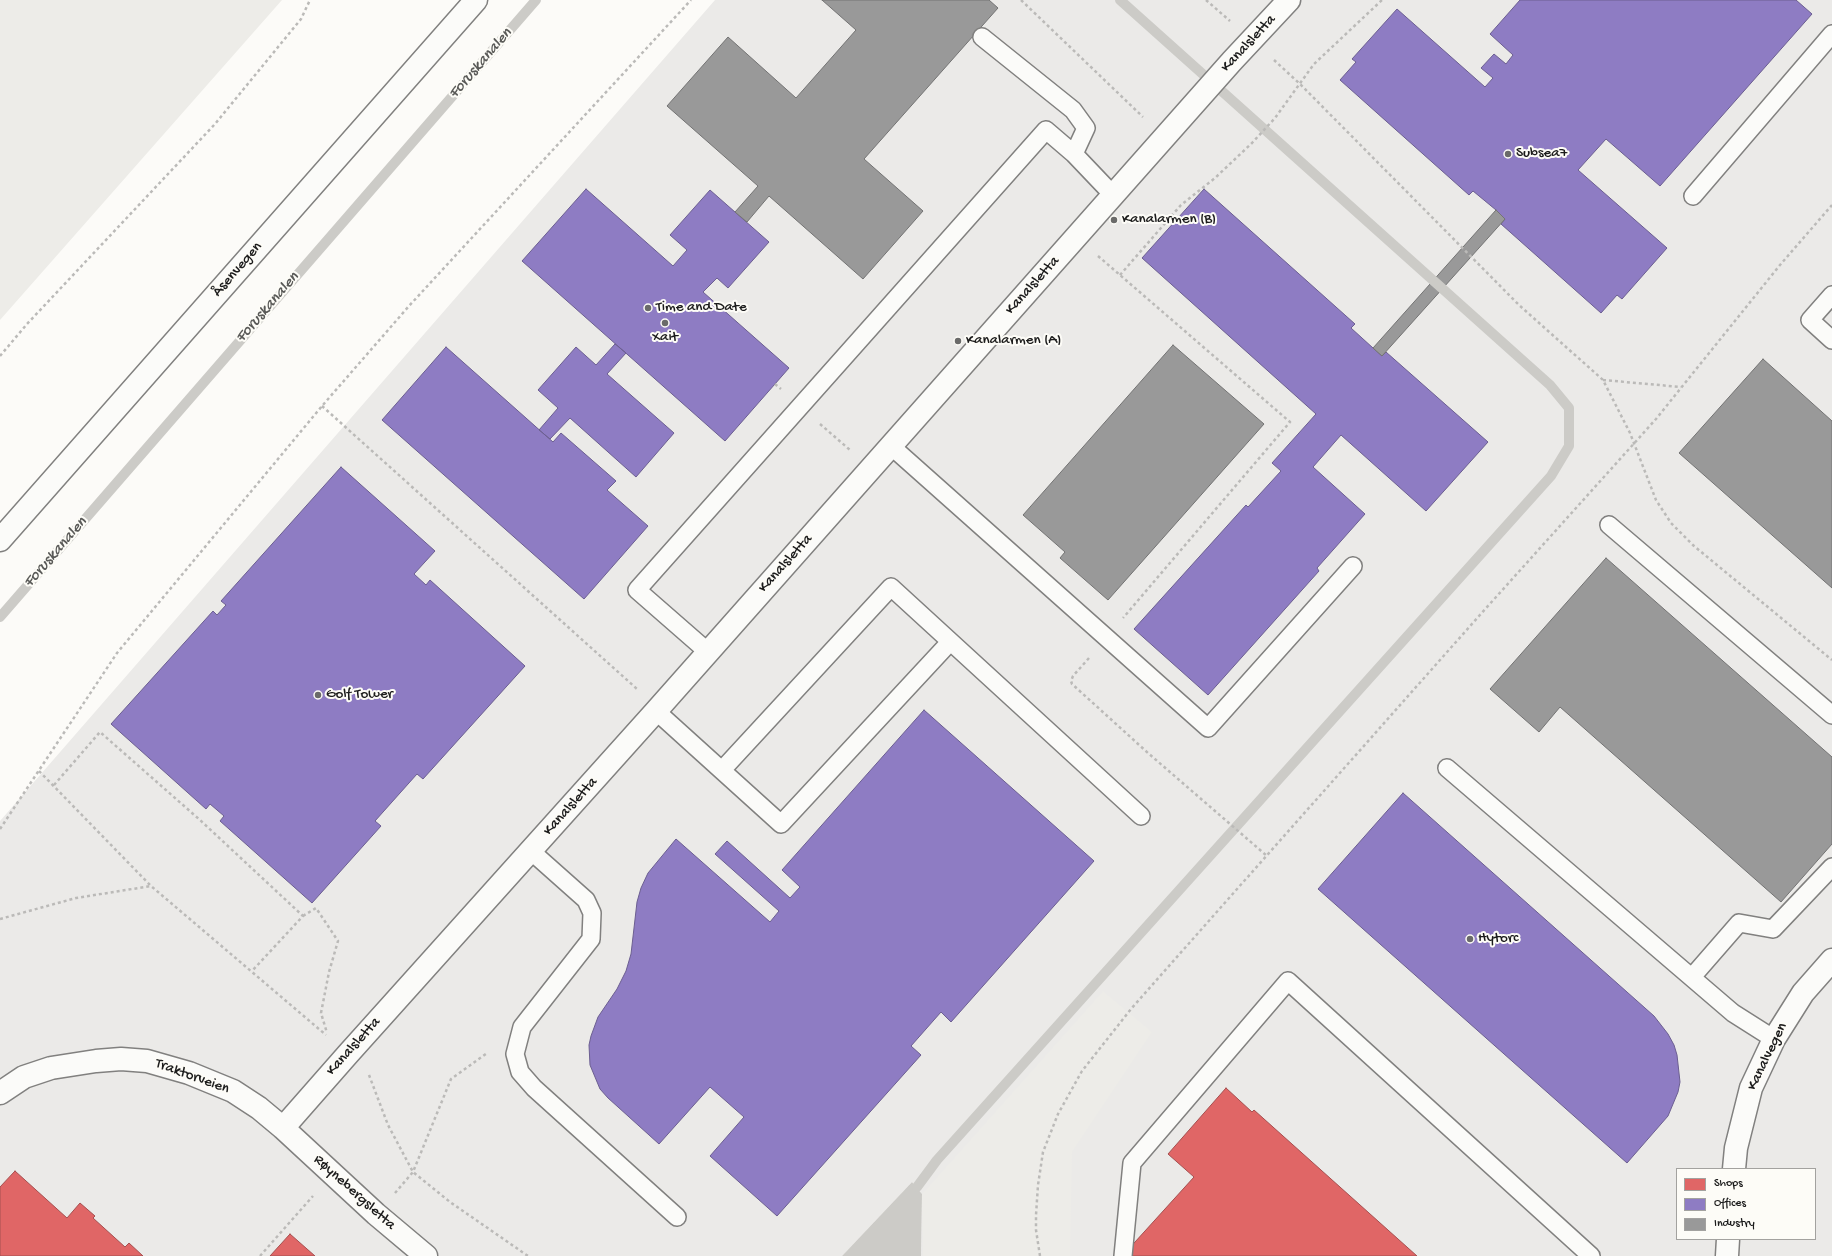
<!DOCTYPE html>
<html>
<head>
<meta charset="utf-8">
<style>
  body { margin:0 }
  #map { position:relative; width:1832px; height:1256px; overflow:hidden; background:#fcfbf8; font-family:"Gochi Hand",sans-serif }
  canvas { display:block }
  .legend { position:absolute; left:1676px; top:1168px; width:140px; height:72px; box-sizing:border-box; background:#fdfcf7; border:1px solid #a3a29f; margin:0; padding:5px 7px; list-style:none; font-size:12px; color:#1c1c1c }
  .legend li { display:flex; align-items:center; gap:8px; height:20px }
  .legend b { width:20px; border:1px solid #a3a29f }
</style>
</head>
<body>
<div id="map">
<canvas width="1832" height="1256"></canvas>
<ul class="legend">
<li><b style="height:11px;background:#e06666"></b>Shops</li>
<li><b style="height:11px;background:#8e7cc3"></b>Offices</li>
<li><b style="height:11px;background:#999"></b>Industry</li>
</ul>
</div>
<script>
const ctx = document.querySelector('canvas').getContext('2d');
ctx.lineJoin = 'round';
function paint(path, color) {
  ctx.fillStyle = color;
  ctx.fill(path, 'evenodd');
}
function shape(rows) {
  const path = new Path2D();
  for (const r of rows) {
    path.moveTo(r[0], r[1]);
    for (let i = 2; i < r.length; i += 2) path.lineTo(r[i], r[i + 1]);
  }
  return path;
}
function stroke(path, color, width, dash) {
  ctx.strokeStyle = color;
  ctx.lineWidth = width;
  ctx.lineCap = dash ? 'butt' : 'round';
  ctx.setLineDash(dash || []);
  ctx.stroke(path);
}
function drawText(font, color, halo, rows, align = 'center') {
  ctx.font = font + ' "Gochi Hand",sans-serif';
  ctx.lineWidth = 4;
  ctx.setLineDash([]);
  ctx.textBaseline = 'middle';
  ctx.strokeStyle = halo;
  ctx.fillStyle = color;
  for (const [text, x, y, turn = 0] of rows) {
    ctx.save();
    ctx.translate(x, y);
    ctx.rotate((+turn || 0) * Math.PI / 180);
    ctx.textAlign = isNaN(turn) ? turn : align;
    if (halo) ctx.strokeText(text, 0, 0);
    ctx.fillText(text, 0, 0);
    ctx.restore();
  }
}
paint(shape([
  [715,0,1832,0,1832,1256,921,1256,922,1194,912,1182,842,1256,0,1256,0,821],
  [1677,1169,1815,1169,1815,1239,1677,1239]
]), '#ebeae8');
paint(shape([
  [0,0,282,0,0,320],
  [1103,991,1152,1032,1072,1152,1070,1256,923,1256,922,1194]
]), '#edece8');
paint(shape([
  [912,1182,922,1194,921,1256,842,1256]
]), '#cccbc7');
const shops = shape([
  [1226,1088,1252,1112,1254,1110,1417,1256,1128,1256,1125,1253,1194,1177,1168,1154,1226,1088],
  [15,1171,67,1218,80,1203,95,1216,93,1218,125,1247,129,1243,143,1256,0,1256,0,1187,15,1171],
  [290,1234,315,1256,270,1256,290,1234]
]);
paint(shops, '#e06666');
stroke(shops, '#a55050', 1);
const offices = shape([
  [1520,0,1796,0,1812,14,1660,186,1606,139,1578,170,1667,248,1622,299,1617,295,1601,313,1501,224,1505,219,1496,210,1473,191,1469,195,1340,80,1356,62,1352,59,1397,9,1485,87,1493,78,1481,68,1494,54,1506,64,1513,55,1490,34,1520,0],
  [586,189,673,266,687,250,670,235,710,190,769,242,728,288,717,278,703,292,789,368,725,441,522,261,586,189],
  [1204,189,1355,324,1351,328,1373,348,1382,356,1386,352,1488,442,1426,511,1341,435,1313,467,1365,514,1317,568,1319,571,1208,695,1134,629,1246,505,1248,507,1281,471,1272,463,1316,414,1142,258,1204,189],
  [615,344,626,353,607,374,674,433,636,477,570,418,550,439,539,430,558,408,538,390,576,347,596,365,615,344],
  [446,347,553,442,561,433,616,481,607,490,648,526,584,599,382,420,446,347],
  [341,467,435,551,414,574,426,585,430,580,525,666,423,779,417,774,375,821,381,826,312,903,220,821,224,816,210,804,206,809,111,724,213,611,217,615,226,605,221,601,341,467],
  [924,710,1094,861,951,1022,941,1012,911,1046,921,1055,777,1216,710,1156,744,1117,710,1087,659,1144,608,1098,600,1089,590,1065,589,1045,591,1036,598,1017,617,989,626,971,631,954,637,902,641,888,648,873,676,839,770,922,779,911,715,854,727,841,790,898,800,887,782,870,924,710],
  [1403,793,1654,1016,1668,1034,1674,1045,1677,1055,1680,1082,1678,1092,1668,1116,1627,1163,1318,889,1403,793]
]);
paint(offices, '#8e7cc3');
stroke(offices, '#6c5f91', 1);
const industry = shape([
  [822,0,989,0,998,8,864,159,923,211,863,279,769,196,747,222,735,212,758,186,667,106,728,37,796,98,856,30,822,0],
  [1496,210,1505,219,1382,356,1373,348,1496,210],
  [1173,345,1264,424,1108,600,1060,558,1065,552,1023,515,1173,345],
  [1763,359,1832,421,1832,588,1679,453,1763,359],
  [1606,558,1832,757,1832,844,1781,902,1560,707,1539,732,1490,689,1606,558]
]);
paint(industry, '#999');
stroke(industry, '#747474', 1);
stroke(shape([
  [0,617,536,0],
  [917,1187,937,1160,1551,476,1569,446,1569,408,1550,385,1120,0]
]), '#cccbc7', 10);
const service = shape([
  [982,37,1073,110,1086,128,1074,154],
  [1693,196,1832,34],
  [1832,295,1810,320,1832,340],
  [891,446,1208,728,1353,566],
  [1609,525,1832,715],
  [708,652,637,590,1046,130,1074,154,1114,196],
  [656,711,781,824,950,642],
  [1447,768,1733,1013,1774,1039],
  [722,770,891,587,1141,816],
  [532,852,586,900,592,913,591,939,522,1027,515,1054,520,1072,534,1088,677,1217],
  [1692,977,1739,923,1773,929,1832,867],
  [1123,1256,1132,1163,1288,981,1591,1256]
]);
const minor = shape([
  [0,1093,24,1077,51,1068,96,1061,121,1059,147,1061,189,1073,233,1091,259,1108,283,1128,376,1214,426,1256],
  [283,1128,348,1054,656,711,1232,61,1289,0],
  [1734,1169,1736,1148,1751,1088,1774,1039,1803,993,1832,960],
  [1727,1256,1728,1239]
]);
const tertiary = shape([
  [0,540,476,0]
]);
stroke(service, '#81807f', 20);
stroke(minor, '#81807f', 25);
stroke(tertiary, '#81807f', 25);
stroke(shape([
  [1021,0,1143,117],
  [1206,0,1230,21],
  [1274,60,1300,84,1519,305,1603,380,1630,433,1656,500,1671,523,1694,546,1832,660],
  [1098,256,1290,422,1123,618],
  [1120,275,1181,205,1215,178,1252,143,1275,118,1314,64,1382,0],
  [0,356,27,324,215,124,301,19,310,0],
  [1603,380,1681,387],
  [775,384,781,389],
  [322,406,637,689],
  [820,424,850,450],
  [1089,658,1073,676,1071,681,1072,684,1148,753,1267,856],
  [39,771,151,886,326,1035],
  [54,785,100,732,200,820,303,916,252,971],
  [0,829,117,653,322,406,409,306,691,0],
  [303,916,316,908,338,941,329,972,321,1013,327,1033],
  [0,919,76,898,151,886],
  [369,1075,388,1125,413,1172,450,1202,528,1256],
  [395,1193,413,1172,451,1079,487,1053],
  [260,1256,313,1196],
  [1040,1256,1036,1230,1036,1215,1038,1185,1043,1152,1058,1114,1082,1071,1131,1009,1222,906,1479,616,1656,419,1780,265,1832,205]
]), '#bbbab8', 2.5, [3, 3]);
stroke(service, '#fbfbf9', 17);
stroke(minor, '#fbfbf9', 22);
stroke(tertiary, '#fbfbf9', 22);
for (const [x, y, r, color] of [
  [1508,154,4,"#6a6a69"],
  [1114,220,4,"#6a6a69"],
  [648,308,4,"#6a6a69"],
  [665,323,4,"#6a6a69"],
  [958,341,4,"#6a6a69"],
  [318,695,4,"#6a6a69"],
  [1470,939,4,"#6a6a69"]
]) {
  const dot = new Path2D();
  dot.arc(x, y, r, 0, 2 * Math.PI);
  ctx.fillStyle = color;
  ctx.fill(dot);
  stroke(dot, '#fdfcf7', 1.5);
}
drawText('15px', '#1c1c1c', '#fdfcf7', [
  ["Kanalsletta",1249,44,-47],
  ["Åsenvegen",238,270,-49],
  ["Kanalsletta",1033,286,-48],
  ["Kanalsletta",786,564,-48],
  ["Kanalsletta",571,807,-48],
  ["Kanalsletta",354,1047,-48],
  ["Kanalvegen",1768,1057,-64],
  ["Traktorveien",192,1077,20],
  ["Røynebergsletta",354,1193,42]
]);
drawText('15px', '#1c1c1c', '#fdfcf7', [
  ["Subsea7",1516,154],
  ["Kanalarmen (B)",1122,220],
  ["Time and Date",656,308],
  ["Xait",665,338,"center"],
  ["Kanalarmen (A)",966,341],
  ["Golf Tower",326,695],
  ["Hytorc",1478,939]
], 'left');
drawText('italic 16px', '#5a5a58', '#fdfcf7', [
  ["Foruskanalen",481,64,-49],
  ["Foruskanalen",268,308,-49],
  ["Foruskanalen",56,553,-49]
]);
</script>
</body>
</html>
